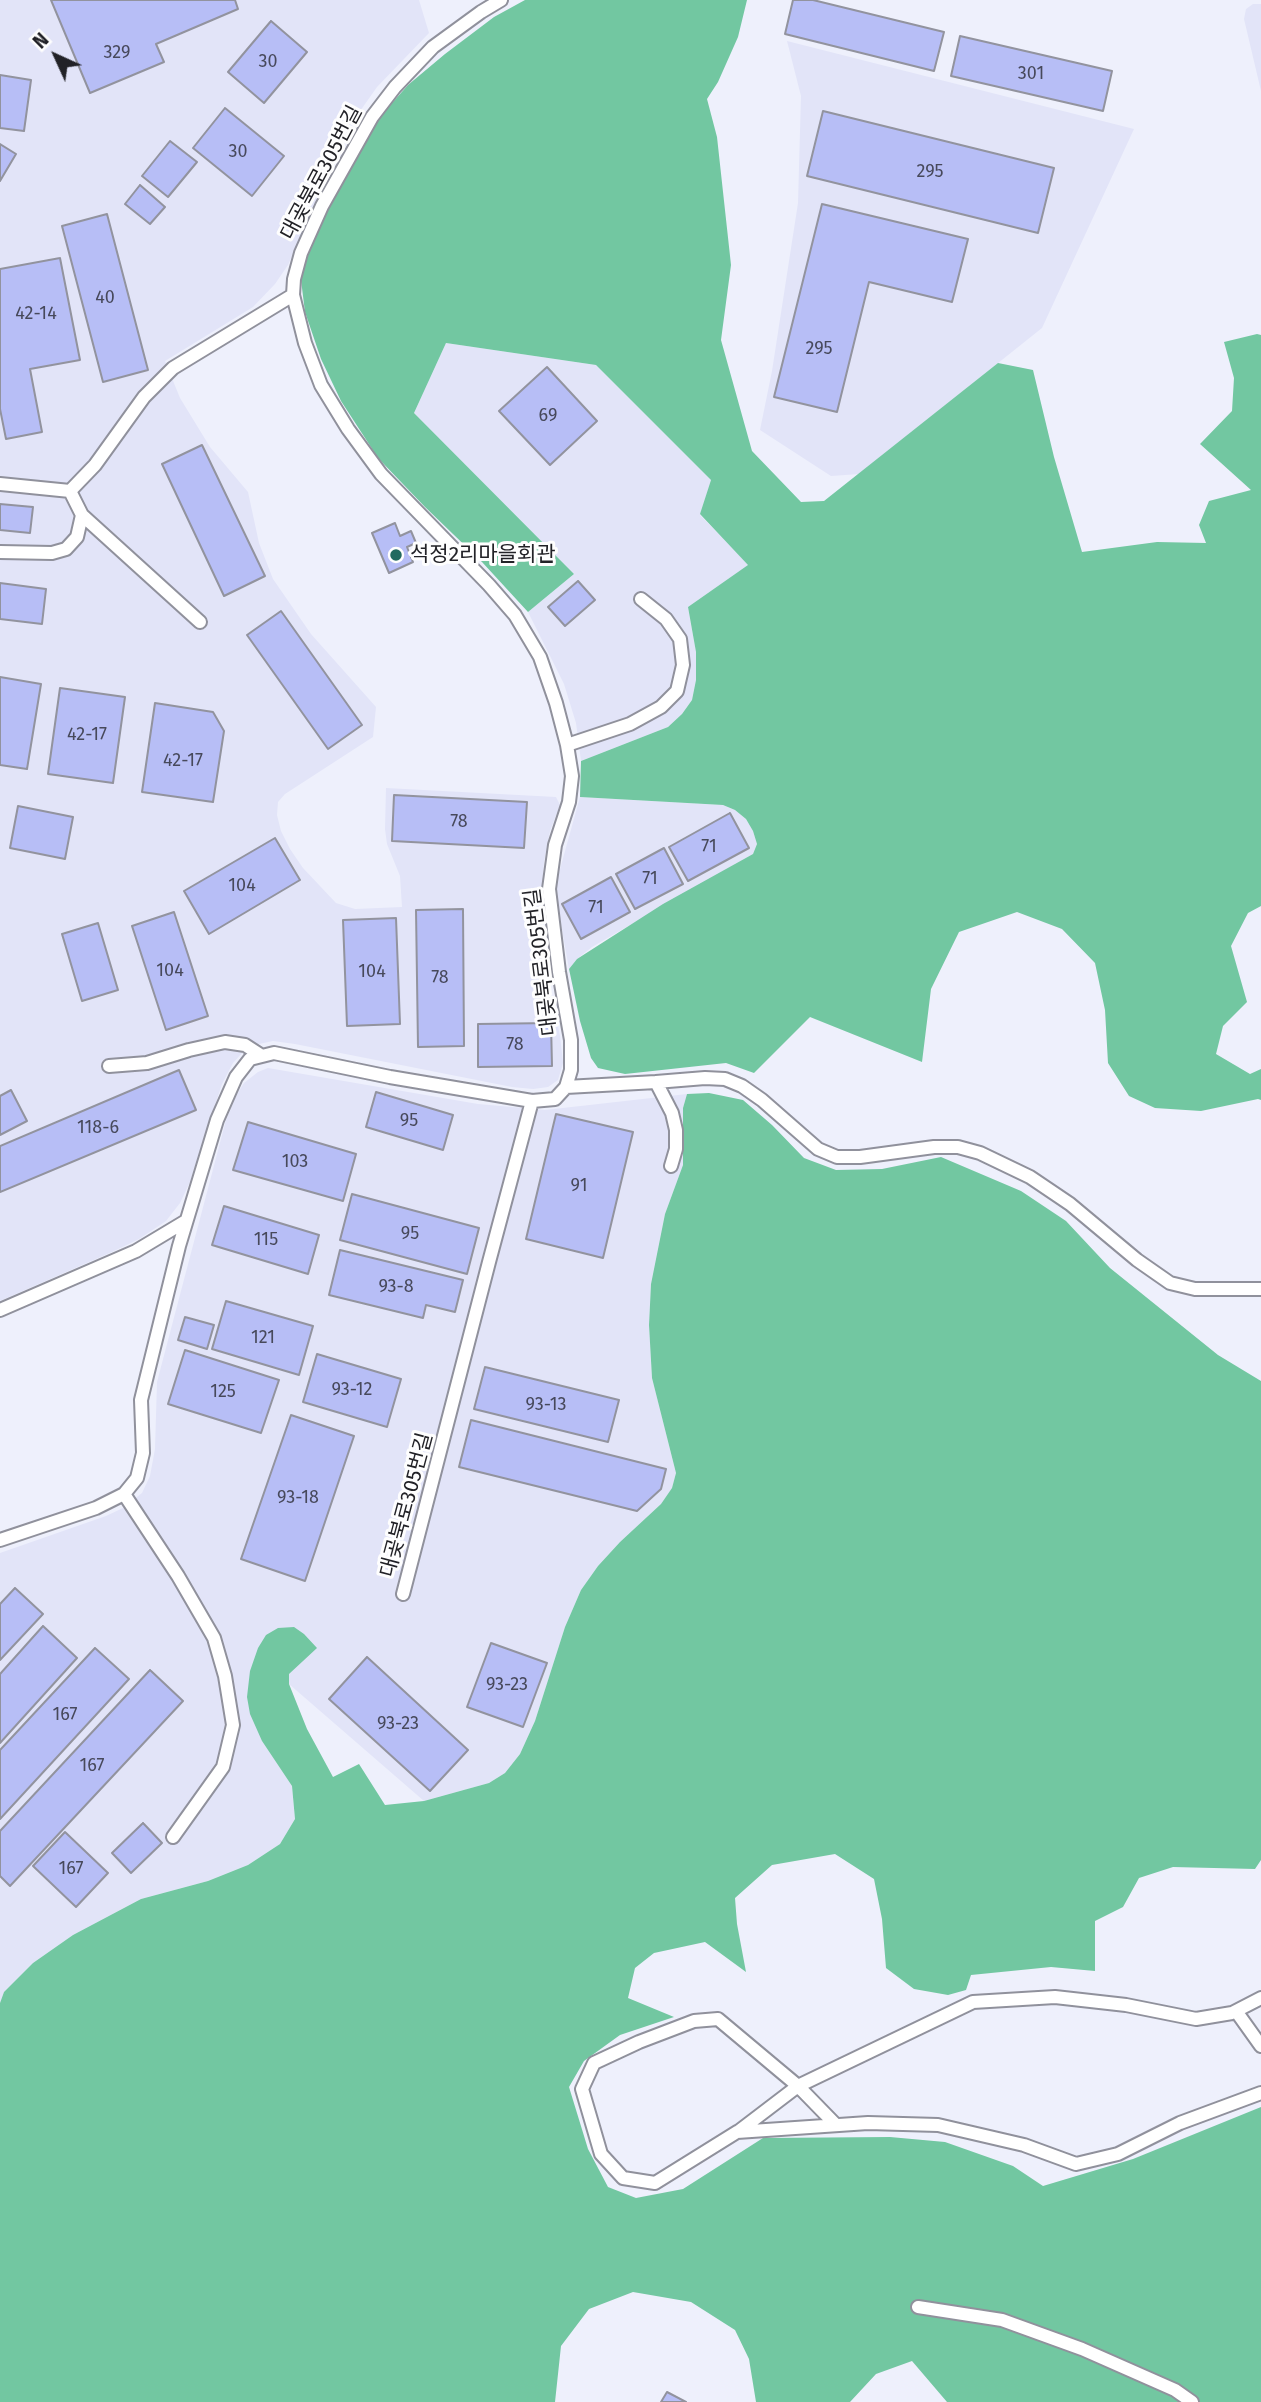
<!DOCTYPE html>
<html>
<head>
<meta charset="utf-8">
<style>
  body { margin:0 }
  #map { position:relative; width:1261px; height:2402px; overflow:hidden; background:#eef0fc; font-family:"Fira Sans",sans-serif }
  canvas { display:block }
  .north { position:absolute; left:21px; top:21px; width:70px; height:70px; -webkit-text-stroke:5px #fefefe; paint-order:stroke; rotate:315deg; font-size:19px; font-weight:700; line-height:28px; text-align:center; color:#222227 }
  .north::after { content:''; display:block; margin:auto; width:24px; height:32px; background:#222227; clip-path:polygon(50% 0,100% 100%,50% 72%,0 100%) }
</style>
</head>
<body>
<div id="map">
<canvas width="1261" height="2402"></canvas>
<div class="north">N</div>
</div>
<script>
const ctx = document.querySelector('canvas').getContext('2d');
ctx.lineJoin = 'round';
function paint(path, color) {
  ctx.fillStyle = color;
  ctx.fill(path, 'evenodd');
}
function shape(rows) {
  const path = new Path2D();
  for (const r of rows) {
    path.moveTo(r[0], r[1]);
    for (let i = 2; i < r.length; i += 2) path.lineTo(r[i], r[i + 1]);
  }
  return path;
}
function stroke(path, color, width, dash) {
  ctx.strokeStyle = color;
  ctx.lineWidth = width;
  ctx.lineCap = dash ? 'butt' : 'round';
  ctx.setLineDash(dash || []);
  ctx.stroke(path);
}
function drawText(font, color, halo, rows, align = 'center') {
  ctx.font = font + ' "Fira Sans","Noto Sans KR",sans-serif';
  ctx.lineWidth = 6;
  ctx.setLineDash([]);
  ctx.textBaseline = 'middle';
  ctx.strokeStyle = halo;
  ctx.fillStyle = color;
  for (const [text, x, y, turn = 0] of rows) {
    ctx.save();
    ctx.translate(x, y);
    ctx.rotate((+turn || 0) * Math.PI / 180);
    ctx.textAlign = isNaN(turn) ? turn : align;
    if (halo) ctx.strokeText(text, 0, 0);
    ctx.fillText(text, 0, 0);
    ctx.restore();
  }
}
paint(shape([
  [0,0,419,0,429,33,377,87,358,114,340,146,288,265,275,284,253,307,165,361,180,398,210,447,248,492,259,543,273,579,311,634,376,707,373,737,285,794,278,802,277,815,281,831,290,849,303,868,336,903,355,909,402,907,400,876,387,844,385,829,386,788,556,797,560,805,550,831,544,862,540,911,552,998,560,1036,563,1063,558,1080,548,1087,533,1089,512,1087,295,1044,273,1041,259,1044,243,1052,233,1063,222,1084,190,1182,180,1203,166,1221,139,1239,112,1252,0,1301],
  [1253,4,1261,4,1261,91,1244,19,1246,9],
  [787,41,1134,129,1042,328,859,474,831,476,760,430,772,371,798,203,801,96],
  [446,343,596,365,711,480,700,515,749,565,688,607,696,652,696,680,692,700,682,714,668,727,581,761,576,723,564,684,528,612,574,574,414,413],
  [580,797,723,805,735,810,746,819,753,831,757,844,753,854,592,947,577,959,569,969,557,902,557,880],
  [268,1068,478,1104,545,1110,687,1094,683,1108,683,1165,665,1214,651,1284,649,1325,652,1378,676,1473,672,1488,661,1504,620,1542,598,1566,581,1590,565,1627,535,1721,520,1754,505,1773,489,1783,424,1801,289,1684,289,1674,298,1663,304,1634,262,1741,292,1786,295,1819,280,1844,248,1865,208,1881,141,1899,73,1935,33,1963,4,1992,0,2003,0,1553,106,1516,123,1508,142,1493,150,1476,155,1449,157,1382,226,1120,237,1094,244,1083,258,1072]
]), '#e2e4f8');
paint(shape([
  [525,0,747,0,738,37,718,82,707,99,717,137,731,265,721,340,752,451,801,502,824,501,998,363,1033,370,1054,457,1082,552,1157,542,1206,543,1199,525,1209,501,1251,490,1200,444,1232,411,1234,378,1224,342,1257,334,1261,335,1261,906,1248,913,1231,946,1247,1002,1223,1026,1216,1054,1250,1074,1261,1069,1261,1100,1258,1099,1201,1111,1155,1108,1129,1096,1108,1063,1105,1010,1095,963,1062,929,1017,912,959,932,931,989,922,1062,810,1017,754,1073,726,1063,625,1074,598,1068,591,1058,580,1021,569,969,577,959,663,904,753,854,757,844,753,831,746,819,735,810,723,805,580,797,581,761,668,727,682,714,692,700,696,680,696,652,688,607,748,565,700,514,711,480,596,365,446,343,414,413,574,574,528,612,482,562,425,507,378,458,341,401,321,359,305,312,301,280,310,246,343,177,377,120,408,85,445,54,494,17],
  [709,1093,743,1100,772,1125,804,1158,836,1170,882,1169,941,1157,1021,1191,1066,1221,1110,1268,1218,1355,1261,1381,1261,1860,1255,1869,1173,1867,1139,1878,1123,1907,1095,1921,1095,1971,1051,1967,971,1975,966,1990,948,1995,914,1989,886,1968,882,1919,874,1879,835,1854,772,1865,735,1898,737,1924,746,1972,705,1942,654,1953,635,1968,628,1998,674,2017,620,2035,584,2061,569,2087,588,2149,608,2187,636,2198,683,2189,763,2138,890,2137,945,2142,1013,2166,1043,2186,1133,2159,1261,2107,1261,2402,947,2402,912,2361,876,2374,850,2402,756,2402,749,2359,735,2330,691,2302,633,2292,589,2309,561,2346,555,2402,0,2402,0,2003,4,1992,33,1963,73,1935,141,1899,208,1881,248,1865,280,1844,295,1819,292,1786,262,1741,250,1714,247,1697,250,1671,258,1648,266,1635,278,1628,294,1627,304,1634,317,1648,289,1674,289,1684,307,1729,333,1777,359,1764,385,1805,424,1801,489,1783,505,1773,520,1754,535,1721,565,1627,581,1590,598,1566,620,1542,661,1504,672,1488,676,1473,652,1378,649,1325,651,1284,665,1214,683,1165,683,1108,687,1094]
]), '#72c7a1');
const building = shape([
  [51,0,235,0,238,9,156,44,164,62,90,93,51,0],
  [793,0,813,0,944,32,934,71,785,34,793,0],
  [271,21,307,52,264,103,228,72,271,21],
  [960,36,1112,71,1103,111,951,76,960,36],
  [0,75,31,80,24,131,0,128,0,75],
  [225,108,284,156,252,196,193,148,225,108],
  [823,111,1054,168,1038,233,807,176,823,111],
  [170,141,197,162,168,197,142,176,170,141],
  [0,144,16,154,0,181,0,144],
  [140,185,165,207,150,224,125,204,140,185],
  [822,204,968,239,952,302,869,282,837,412,774,397,822,204],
  [107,214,148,370,103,382,62,226,107,214],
  [60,258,80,360,30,369,42,432,6,439,0,409,0,269,60,258],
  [547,367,597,421,550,465,499,411,547,367],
  [202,445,265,576,224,596,162,464,202,445],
  [0,504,33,507,30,533,0,530,0,504],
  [395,523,400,536,411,531,416,543,407,547,413,562,389,573,372,533,395,523],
  [578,581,595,600,565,626,548,607,578,581],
  [0,583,46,589,42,624,0,619,0,583],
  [281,611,362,725,328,749,247,635,281,611],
  [0,677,41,684,27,769,0,765,0,677],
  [60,688,125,697,113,783,48,774,60,688],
  [155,703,213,712,224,731,213,802,142,792,155,703],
  [394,795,527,802,524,848,392,841,394,795],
  [18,806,73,817,65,859,10,848,18,806],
  [730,813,749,848,688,881,669,847,730,813],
  [275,838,300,880,209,934,184,891,275,838],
  [664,848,683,884,635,909,616,874,664,848],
  [611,877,630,912,581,939,562,904,611,877],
  [463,909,464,1046,418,1047,416,910,463,909],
  [174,912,208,1016,166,1030,132,926,174,912],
  [396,918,400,1024,347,1026,343,920,396,918],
  [98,923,118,990,82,1001,62,934,98,923],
  [551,1023,552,1066,478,1067,478,1024,551,1023],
  [179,1070,196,1110,0,1192,0,1146,179,1070],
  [11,1090,27,1121,0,1135,0,1096,11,1090],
  [376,1092,453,1115,443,1150,366,1127,376,1092],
  [556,1114,633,1132,603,1258,526,1239,556,1114],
  [248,1122,356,1154,343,1201,233,1170,248,1122],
  [352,1194,479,1228,467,1274,340,1240,352,1194],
  [224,1206,319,1235,308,1274,212,1245,224,1206],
  [340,1250,463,1280,455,1312,426,1305,423,1318,329,1295,340,1250],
  [226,1301,313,1326,299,1375,212,1349,226,1301],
  [185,1317,214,1325,207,1349,178,1340,185,1317],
  [185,1350,279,1380,261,1433,168,1404,185,1350],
  [317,1354,401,1379,387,1427,303,1402,317,1354],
  [485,1367,619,1400,608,1442,474,1409,485,1367],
  [291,1415,354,1436,305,1581,241,1559,291,1415],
  [471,1420,666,1469,661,1489,637,1511,459,1467,471,1420],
  [15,1588,43,1614,0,1660,0,1604,15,1588],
  [43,1626,77,1658,0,1743,0,1674,43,1626],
  [491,1643,547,1663,523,1727,467,1707,491,1643],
  [95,1648,129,1679,0,1819,0,1750,95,1648],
  [367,1657,468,1750,430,1791,329,1699,367,1657],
  [150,1670,183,1701,10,1886,0,1876,0,1831,150,1670],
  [143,1823,162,1843,131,1873,112,1853,143,1823],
  [65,1832,108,1873,76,1907,33,1866,65,1832],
  [667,2392,686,2402,661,2402,667,2392]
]);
paint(building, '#b7bef6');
stroke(building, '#92939e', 2);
const service = shape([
  [0,484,70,491,95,465,144,397,173,368,293,295],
  [82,515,200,622],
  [0,552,52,553,66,549,77,537,82,515,70,491],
  [567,745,630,724,661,707,677,691,683,665,680,639,666,619,641,599],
  [109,1066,147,1063,189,1050,225,1042,245,1045,262,1056],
  [656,1082,705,1078,725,1079,742,1086,762,1100,818,1149,837,1157,860,1157,934,1147,958,1147,980,1153,1030,1177,1070,1204,1137,1260,1170,1283,1195,1289,1261,1289],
  [566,1087,656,1082,672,1113,676,1130,676,1149,671,1166],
  [0,1310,136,1251,186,1221],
  [124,1494,178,1576,214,1638,225,1676,233,1725,223,1767,173,1837],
  [0,1540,96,1508,124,1494,137,1478,143,1453,141,1400,179,1246,217,1120,236,1077,250,1059,274,1053,390,1077,532,1101,555,1099,566,1087,571,1070,571,1040,559,972,549,889,555,845,569,802,572,776,567,745,556,703,540,657,515,615,489,585,381,474,348,429,321,385,305,343,293,295,294,279,301,253,322,206,372,117,395,87,433,47,481,12,501,0],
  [403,1594,489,1262,532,1101],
  [1236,2011,1261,2046],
  [836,2125,798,2086,718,2019,694,2021,639,2042,594,2063,582,2089,601,2154,623,2178,655,2183,737,2132,868,2123,938,2125,1024,2145,1076,2164,1118,2154,1180,2123,1261,2093],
  [739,2131,798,2086,973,2002,1055,1997,1126,2005,1196,2019,1232,2013,1261,1998],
  [918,2307,1002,2320,1082,2349,1175,2390,1192,2402]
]);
stroke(service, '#90919c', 16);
stroke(service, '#fff', 12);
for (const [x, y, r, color] of [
  [396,555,7,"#226a60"]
]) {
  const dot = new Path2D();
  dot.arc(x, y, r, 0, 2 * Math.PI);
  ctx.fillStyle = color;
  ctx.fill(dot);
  stroke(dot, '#fefefe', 2.5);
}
drawText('18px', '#47495b', null, [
  ["329",117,53],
  ["30",268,62],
  ["301",1031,74],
  ["30",238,152],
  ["295",930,172],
  ["40",105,298],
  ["42-14",36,314],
  ["295",819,349],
  ["69",548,416],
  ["42-17",87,735],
  ["42-17",183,761],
  ["78",459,822],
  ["71",709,847],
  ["71",650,879],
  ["104",242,886],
  ["71",596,908],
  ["104",170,971],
  ["104",372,972],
  ["78",440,978],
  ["78",515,1045],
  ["95",409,1121],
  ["118-6",98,1128],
  ["103",295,1162],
  ["91",579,1186],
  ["95",410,1234],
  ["115",266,1240],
  ["93-8",396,1287],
  ["121",263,1338],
  ["93-12",352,1390],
  ["125",223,1392],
  ["93-13",546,1405],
  ["93-18",298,1498],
  ["93-23",507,1685],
  ["167",65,1715],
  ["93-23",398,1724],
  ["167",92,1766],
  ["167",71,1869]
]);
drawText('21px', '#222227', '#fefefe', [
  ["대곶북로305번길",322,173,-62],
  ["대곶북로305번길",542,962,-97],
  ["대곶북로305번길",407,1505,-75]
]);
drawText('21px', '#222227', '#fefefe', [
  ["석정2리마을회관",410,555]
], 'left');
</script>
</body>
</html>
